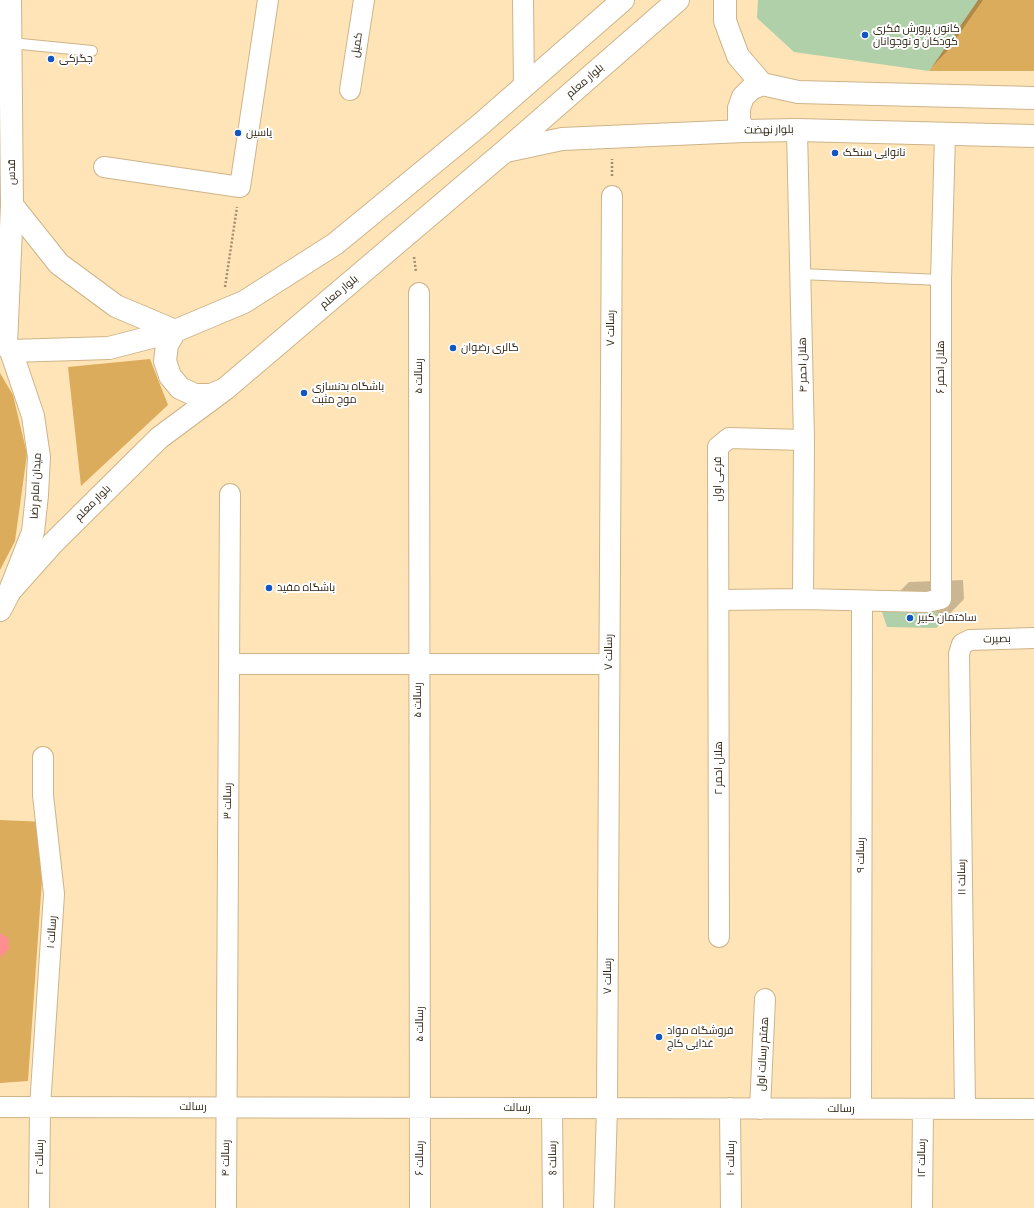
<!DOCTYPE html>
<html>
<head>
<meta charset="utf-8">
<style>
  body { margin:0 }
  canvas { display:block; background:#fee4b7 }
</style>
</head>
<body>
<canvas width="1034" height="1208"></canvas>
<script>
const ctx = document.querySelector('canvas').getContext('2d');
ctx.lineJoin = 'round';
function paint(path, color) {
  ctx.fillStyle = color;
  ctx.fill(path, 'evenodd');
}
function shape(rows) {
  const path = new Path2D();
  for (const r of rows) {
    path.moveTo(r[0], r[1]);
    for (let i = 2; i < r.length; i += 2) path.lineTo(r[i], r[i + 1]);
  }
  return path;
}
function stroke(path, color, width, dash) {
  ctx.strokeStyle = color;
  ctx.lineWidth = width;
  ctx.lineCap = dash ? 'butt' : 'round';
  ctx.setLineDash(dash || []);
  ctx.stroke(path);
}
function drawText(font, color, halo, rows, align = 'center') {
  ctx.font = font + ' "PT Sans Narrow",Cairo,sans-serif';
  ctx.lineWidth = 4;
  ctx.setLineDash([]);
  ctx.textBaseline = 'middle';
  ctx.strokeStyle = halo;
  ctx.fillStyle = color;
  for (const [text, x, y, turn = 0] of rows) {
    ctx.save();
    ctx.translate(x, y);
    ctx.rotate((+turn || 0) * Math.PI / 180);
    ctx.textAlign = isNaN(turn) ? turn : align;
    if (halo) ctx.strokeText(text, 0, 0);
    ctx.fillText(text, 0, 0);
    ctx.restore();
  }
}
paint(shape([
  [978,0,1034,0,1034,71,929,71],
  [150,359,168,405,81,486,68,367],
  [0,373,13,395,27,454,15,541,0,570],
  [0,820,46,822,28,1081,0,1083]
]), '#daac5c');
paint(shape([
  [0,933,8,938,9,949,0,958]
]), '#fe8e90');
paint(shape([
  [759,0,983,0,948,50,929,70],
  [963,580,964,599,937,627,882,609,909,582]
]), '#0003');
paint(shape([
  [758,0,978,0,929,71,794,52,757,18],
  [936,606,937,628,887,627,881,609]
]), '#afd0a8');
const lane = shape([
  [11,43,92,51],
  [800,274,941,280]
]);
const street = shape([
  [523,0,524,86],
  [350,90,364,0],
  [797,130,804,440,803,599],
  [104,167,240,187,268,0],
  [419,293,420,1208],
  [719,600,803,599,927,602,941,599,941,280,945,134],
  [229,664,609,664],
  [719,937,718,447,729,438,804,440],
  [0,1107,1034,1109],
  [552,1108,553,1208],
  [730,1108,731,1208],
  [760,1109,765,999],
  [861,1109,862,601],
  [965,1109,959,654,962,644,970,640,1034,638],
  [39,1208,40,1107,54,894,43,795,43,757],
  [226,1208,230,494],
  [604,1208,607,1108,612,196],
  [922,1208,923,1109]
]);
const secondary = shape([
  [725,0,725,21,738,56,762,84,798,92,1034,98],
  [744,131,739,120,739,108,743,97,751,89,762,84],
  [506,151,562,139,744,131,797,130,1034,136],
  [12,205,59,264,116,306,175,331,167,345,165,361,170,376,180,388,195,395,211,395,223,390],
  [11,351,109,348,175,331,244,302,335,244,481,124,623,0],
  [11,590,53,543,159,438,225,389,505,151,678,0]
]);
const primary = shape([
  [0,339,11,351,33,416,39,457,37,495,33,532,9,593,0,610],
  [6,345,12,205,10,0]
]);
stroke(lane, '#ceb489', 12);
stroke(street, '#ceb489', 22);
stroke(secondary, '#ceb489', 24);
stroke(primary, '#ceb489', 24);
stroke(shape([
  [612,176,612,159],
  [414,257,416,272],
  [225,287,237,207]
]), '#a18e6e', 2.5, [2, 2]);
stroke(lane, '#fff', 10);
stroke(street, '#fff', 20);
stroke(secondary, '#fff', 22);
stroke(primary, '#fff', 22);
for (const [x, y, r, color] of [
  [865,35,4,"#1256c1"],
  [51,59,4,"#1256c1"],
  [238,133,4,"#1256c1"],
  [835,153,4,"#1256c1"],
  [453,348,4,"#1256c1"],
  [304,393,4,"#1256c1"],
  [269,588,4,"#1256c1"],
  [910,618,4,"#1256c1"],
  [659,1037,4,"#1256c1"]
]) {
  const dot = new Path2D();
  dot.arc(x, y, r, 0, 2 * Math.PI);
  ctx.fillStyle = color;
  ctx.fill(dot);
  stroke(dot, '#fff', 1.5);
}
drawText('11px', '#302615', '#fff', [
  ["کانون پرورش فکری",873,29],
  ["کودکان و نوجوانان",873,42],
  ["جگرکی",59,59],
  ["یاسین",246,133],
  ["نانوایی سنگک",843,153],
  ["گالری رضوان",461,348],
  ["باشگاه بدنسازی",312,387],
  ["موج مثبت",312,400],
  ["باشگاه مفید",277,588],
  ["ساختمان کبیر",918,618],
  ["فروشگاه مواد",667,1031],
  ["غذایی کاج",667,1044]
], 'left');
drawText('11px', '#302615', '#fff', [
  ["کمیل",357,45,-82],
  ["بلوار معلم",585,81,-41],
  ["بلوار نهضت",769,130,-1],
  ["قدس",12,172,-90],
  ["بلوار معلم",339,292,-40],
  ["رسالت ۷",611,328,-90],
  ["هلال احمر ۴",803,365,-91],
  ["هلال احمر ۶",941,367,-90],
  ["رسالت ۵",419,376,-90],
  ["فرعی اول",718,479,-90],
  ["میدان امام رضا",36,486,-87],
  ["بلوار معلم",93,503,-45],
  ["بصیرت",997,639,-1],
  ["رسالت ۷",609,652,-90],
  ["رسالت ۵",418,700,-90],
  ["هلال احمر ۲",719,768,-90],
  ["رسالت ۳",228,801,-90],
  ["رسالت ۹",861,855,-90],
  ["رسالت ۱۱",962,877,-91],
  ["رسالت ۱",52,932,-86],
  ["رسالت ۷",608,976,-90],
  ["رسالت ۵",420,1024,-90],
  ["هفتم رسالت اول",763,1054,-87],
  ["رسالت",193,1107],
  ["رسالت",517,1108],
  ["رسالت",841,1109],
  ["رسالت ۲",40,1157,-90],
  ["رسالت ۴",226,1158,-90],
  ["رسالت ۶",420,1158,-90],
  ["رسالت 8",553,1158,-91],
  ["رسالت ۱۰",731,1158,-90],
  ["رسالت ۱۲",922,1158,-90]
]);
</script>
</body>
</html>
